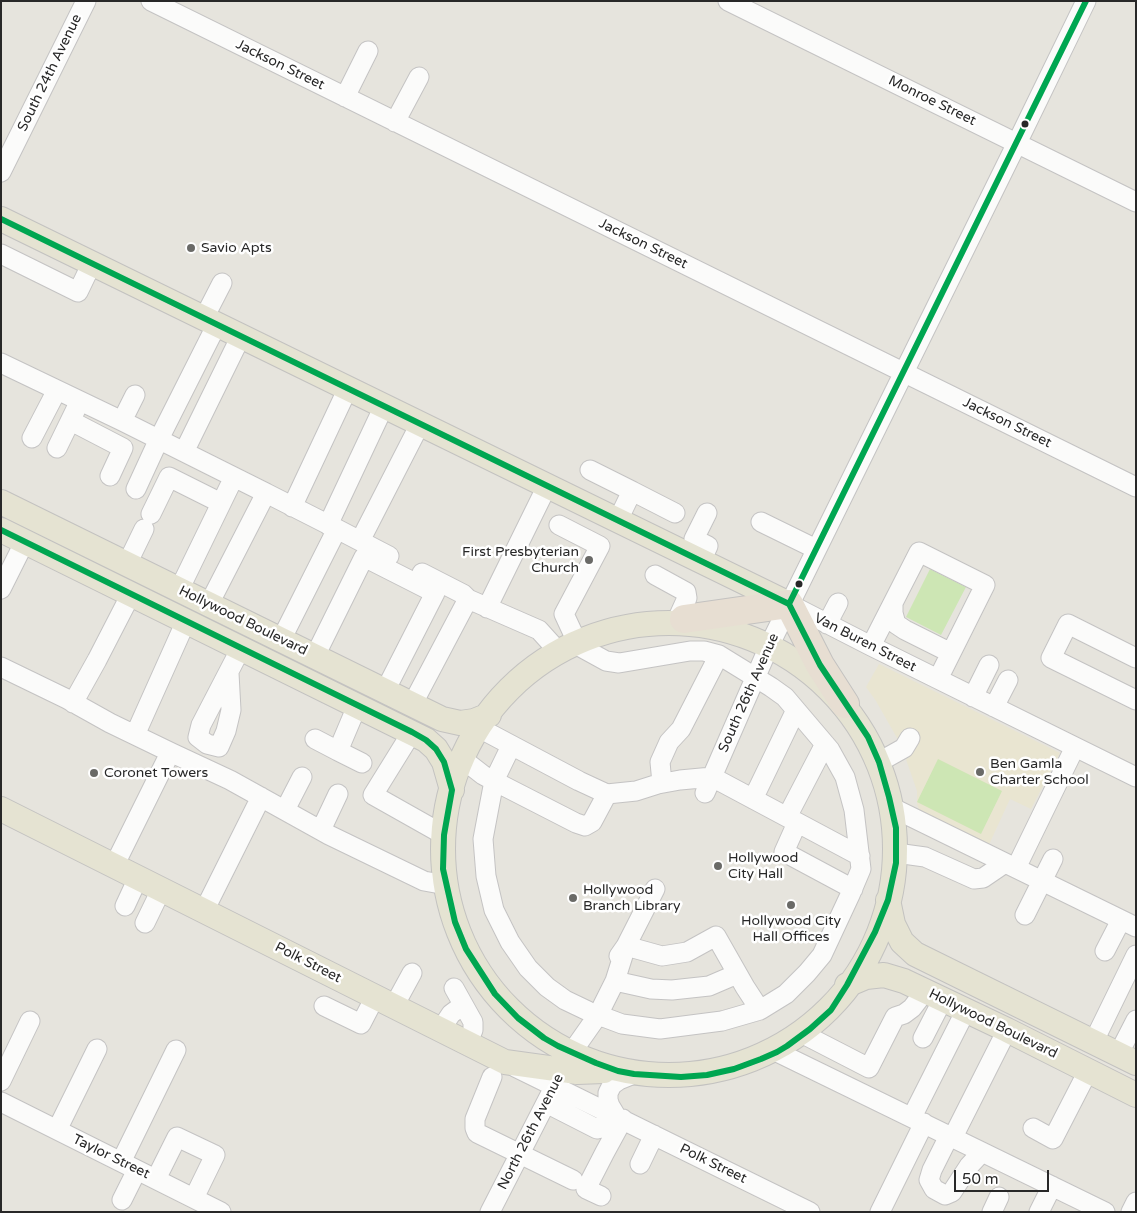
<!DOCTYPE html>
<html>
<head>
<meta charset="utf-8">
<style>
  body { margin:0 }
  #map { position:relative; width:1137px; height:1213px; overflow:hidden; background:#e6e4dd; font-family:"Varela Round",sans-serif }
  canvas { display:block }
  .frame { position:absolute; inset:0; border:2px solid #282828; pointer-events:none }
  .scale { position:absolute; left:954px; top:1170px; width:95px; height:22px; box-sizing:border-box; border:2px solid #282828; border-top:0; padding-left:6px; font-size:15px; line-height:18px; white-space:nowrap; color:#282828; -webkit-text-stroke:4px #fff; paint-order:stroke }
</style>
</head>
<body>
<div id="map">
<canvas width="1137" height="1213"></canvas>
<div class="frame"></div>
<div class="scale">50 m</div>
</div>
<script>
const ctx = document.querySelector('canvas').getContext('2d');
ctx.lineJoin = 'round';
function paint(path, color) {
  ctx.fillStyle = color;
  ctx.fill(path, 'evenodd');
}
function shape(rows) {
  const path = new Path2D();
  for (const r of rows) {
    if (r.length === 3) {
      path.moveTo(r[0] + r[2], r[1]);
      path.arc(r[0], r[1], r[2], 0, 2 * Math.PI);
      continue;
    }
    path.moveTo(r[0], r[1]);
    for (let i = 2; i < r.length; i += 2) path.lineTo(r[i], r[i + 1]);
  }
  return path;
}
function stroke(path, color, width, dash) {
  ctx.strokeStyle = color;
  ctx.lineWidth = width;
  ctx.lineCap = dash ? 'butt' : 'round';
  ctx.setLineDash(dash || []);
  ctx.stroke(path);
}
function drawText(font, color, halo, rows, align = 'center') {
  ctx.font = font + ' "Varela Round",sans-serif';
  ctx.lineWidth = 5;
  ctx.setLineDash([]);
  ctx.textBaseline = 'middle';
  ctx.strokeStyle = halo;
  ctx.fillStyle = color;
  for (const [text, x, y, turn = 0] of rows) {
    ctx.save();
    ctx.translate(x, y);
    ctx.rotate((+turn || 0) * Math.PI / 180);
    ctx.textAlign = isNaN(turn) ? turn : align;
    if (halo) ctx.strokeText(text, 0, 0);
    ctx.fillText(text, 0, 0);
    ctx.restore();
  }
}
paint(shape([
  [879,664,1060,753,1031,809,1010,799,987,849,922,817,917,804,917,791,901,745,876,701,866,687]
]), '#e9e5d1');
paint(shape([
  [930,569,966,587,941,635,906,617],
  [938,759,1002,791,981,834,917,802]
]), '#cde6b4');
const minor = shape([
  [151,1,1136,487],
  [728,1,1136,202],
  [345,97,368,51],
  [395,122,419,77],
  [1,172,86,1],
  [1,254,78,292,92,263],
  [204,318,222,283],
  [1,363,122,421,266,493],
  [71,421,123,448,110,476],
  [122,421,135,395],
  [32,438,57,390],
  [57,448,76,409],
  [184,452,241,336],
  [590,470,632,491,618,520],
  [136,489,159,439,217,324],
  [632,491,675,513],
  [292,507,348,388],
  [151,514,169,477,221,503],
  [761,522,816,549],
  [328,525,384,406],
  [559,525,600,546,564,614,577,642],
  [337,529,389,556],
  [360,541,420,424],
  [701,561,708,546,694,539,707,513],
  [127,564,144,529],
  [422,573,463,594,468,599,539,630,558,651],
  [655,575,686,592,687,598,677,620],
  [1,589,25,541],
  [179,590,234,477],
  [209,604,266,493,337,529,281,640],
  [789,604,871,646,1136,777],
  [893,605,893,613,896,624,905,630,951,653],
  [487,608,547,486],
  [827,624,838,603],
  [575,644,606,661,619,663,690,651,704,651,719,655,771,687,785,697,796,710,830,750,845,777,854,810,861,869,850,895,822,955,807,973,786,994,760,1010,745,987,716,936,687,952,662,956,626,946],
  [871,646,919,552,985,585,938,679],
  [315,656,364,557,435,593,385,691],
  [1136,658,1068,624,1051,658,1136,700],
  [1,667,67,699,110,723,172,753,230,780,329,835,424,881,446,885],
  [229,673,231,710,226,731,219,747,207,744,198,737,201,725,241,648],
  [973,697,989,665],
  [73,703,97,660,131,594],
  [412,705,468,599],
  [994,707,1008,680],
  [481,729,579,781,607,794,636,791,658,784,680,780,712,777,860,856],
  [412,732,373,795,444,835],
  [135,735,186,621],
  [315,739,338,751,357,706],
  [338,751,362,763],
  [465,761,483,775,494,781,511,746],
  [879,762,904,748,910,738],
  [662,783,660,762,669,742,681,729,719,655],
  [705,793,770,644,1017,143,1086,1],
  [753,799,796,710],
  [891,807,1136,927],
  [285,810,302,777],
  [787,817,825,744],
  [797,823,784,852,853,889],
  [321,830,338,794],
  [896,853,925,857,974,879,983,878,1005,863],
  [114,866,170,753],
  [1016,868,1075,747],
  [125,906,138,878],
  [204,911,261,797],
  [1025,915,1053,859],
  [145,923,161,890],
  [1105,951,1121,920],
  [619,956,626,946,655,889],
  [615,981,651,989,672,990,709,986,737,974],
  [454,988,473,1022,473,1030,467,1043],
  [324,1006,361,1024,375,997],
  [394,1006,412,973],
  [588,1011,565,1000,547,987,528,968,510,942,494,910,486,876,483,839,494,781,576,823,585,826,592,822,607,794],
  [598,1015,622,1024,660,1029,722,1021,760,1010],
  [441,1029,451,1014,463,1005],
  [803,1034,869,1068,895,1017,904,1014,912,1008,925,991],
  [923,1038,943,999],
  [1093,1043,1136,955],
  [777,1052,1105,1212],
  [1118,1055,1136,1020],
  [515,1067,810,1212],
  [492,1077,475,1119,475,1128,477,1133,573,1180],
  [1,1081,30,1021],
  [1,1102,221,1212],
  [546,1103,597,1129,601,1128,603,1126,610,1113],
  [616,1116,610,1106,608,1100,608,1093,612,1085,619,1080,634,1074],
  [912,1117,966,1010],
  [1033,1128,1053,1139,1088,1071],
  [57,1130,97,1049],
  [949,1136,932,1170,929,1180,934,1189,945,1195,952,1192,969,1166,982,1152],
  [953,1137,1007,1030],
  [121,1162,176,1050],
  [640,1164,654,1135],
  [156,1179,177,1137,215,1155,194,1198],
  [601,1196,586,1189,605,1152,623,1119],
  [122,1200,137,1170],
  [490,1212,572,1052,598,1015,615,981,626,946],
  [880,1212,924,1123],
  [992,1212,999,1197],
  [1039,1212,1052,1186],
  [1131,1212,1136,1202]
]);
const major = shape([
  [1,219,789,604],
  [1,502,442,719,460,723,474,721,489,715],
  [1,530,426,740,436,749,444,762,452,790],
  [669,849,226],
  [1,809,505,1062,563,1070,577,1072,604,1071],
  [888,900,893,924,902,942,915,954,1136,1063],
  [847,985,866,977,884,975,904,981,1007,1030,1136,1095]
]);
const highway = shape([
  [684,619,789,604,820,665,845,704]
]);
stroke(minor, '#c4c3c3', 21);
stroke(major, '#c3c2c0', 26);
stroke(highway, '#c3c2c0', 30);
stroke(minor, '#fbfbfa', 19);
stroke(major, '#e5e3d2', 24);
stroke(highway, '#e7ded2', 28);
stroke(shape([
  [1,219,789,604],
  [1,530,412,732,426,740,436,749,444,762,452,790,444,835,443,869,455,922,466,949,495,994,518,1018,544,1038,558,1046,596,1063,618,1071,634,1074,681,1077,707,1075,734,1069,761,1059,777,1052,787,1046,810,1029,831,1010,847,985,875,932,888,900,896,863,896,828,889,797,879,762,868,737,820,665,789,604],
  [789,604,1086,1]
]), '#00a651', 6);
for (const [x, y, r, color] of [
  [1025,124,4.5,"#282828"],
  [191,248,5,"#6a6a67"],
  [589,560,5,"#6a6a67"],
  [799,584,4.5,"#282828"],
  [980,772,5,"#6a6a67"],
  [94,773,5,"#6a6a67"],
  [718,866,5,"#6a6a67"],
  [573,898,5,"#6a6a67"],
  [791,905,5,"#6a6a67"]
]) {
  const dot = new Path2D();
  dot.arc(x, y, r, 0, 2 * Math.PI);
  ctx.fillStyle = color;
  ctx.fill(dot);
  stroke(dot, '#fff', 2);
}
drawText('14px', '#282828', '#fff', [
  ["Jackson Street",280,65,26],
  ["South 24th Avenue",50,73,-64],
  ["Monroe Street",932,101,26],
  ["Jackson Street",643,244,26],
  ["Jackson Street",1007,423,26],
  ["Hollywood Boulevard",243,621,26],
  ["Van Buren Street",865,643,27],
  ["South 26th Avenue",749,693,-66],
  ["Polk Street",308,963,27],
  ["Hollywood Boulevard",993,1024,26],
  ["North 26th Avenue",531,1132,-63],
  ["Taylor Street",111,1157,26],
  ["Polk Street",713,1164,26]
]);
drawText('14px', '#282828', '#fff', [
  ["Savio Apts",201,248],
  ["First Presbyterian",579,552,"right"],
  ["Church",579,568,"right"],
  ["Ben Gamla",990,764],
  ["Charter School",990,780],
  ["Coronet Towers",104,773],
  ["Hollywood",728,858],
  ["City Hall",728,874],
  ["Hollywood",583,890],
  ["Branch Library",583,906],
  ["Hollywood City",791,921,"center"],
  ["Hall Offices",791,937,"center"]
], 'left');
</script>
</body>
</html>
